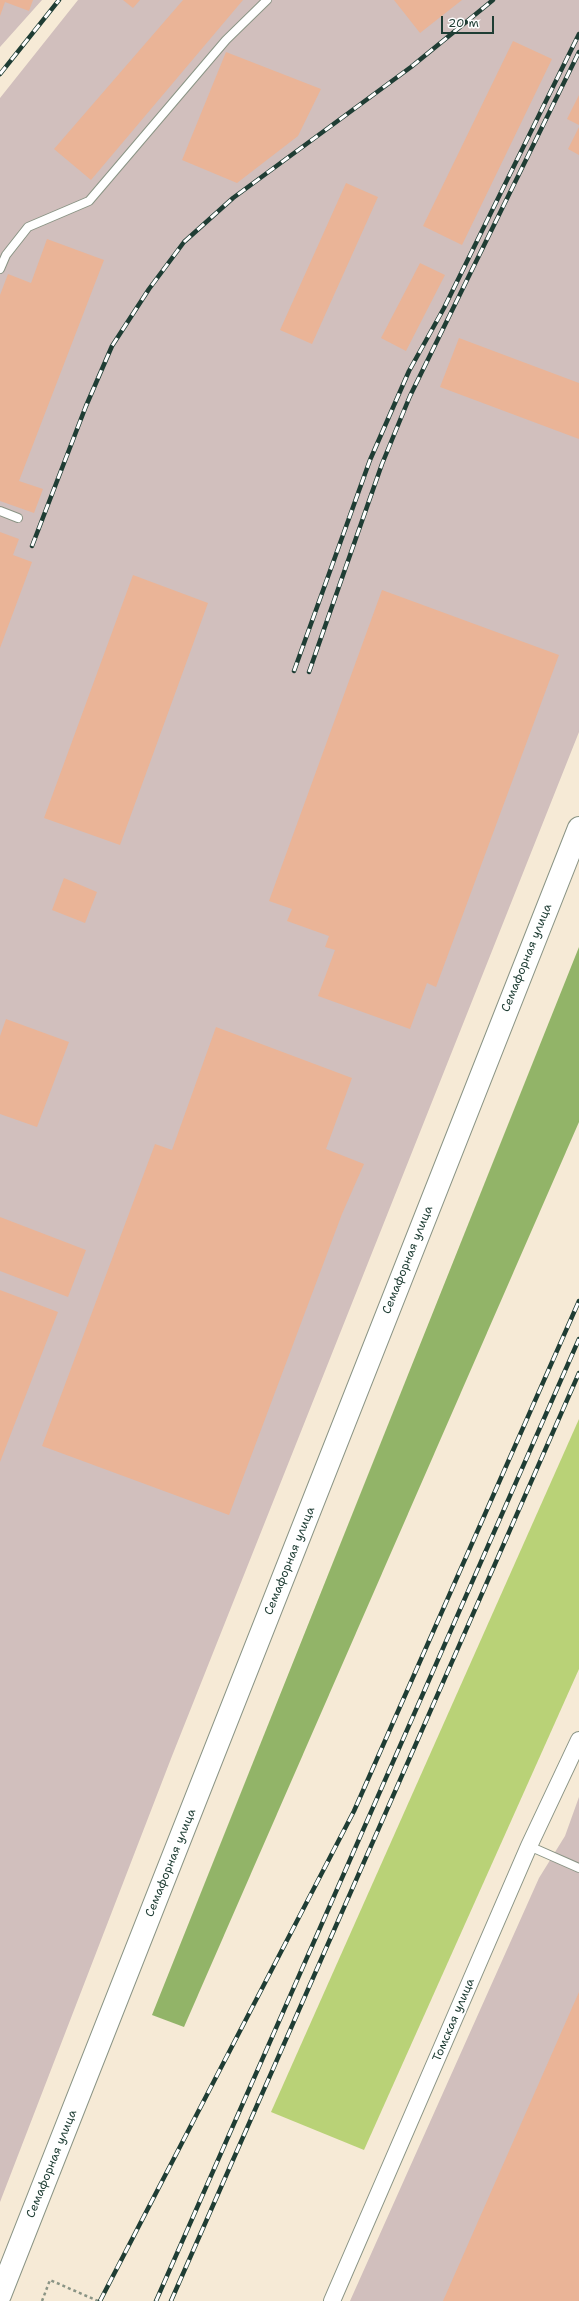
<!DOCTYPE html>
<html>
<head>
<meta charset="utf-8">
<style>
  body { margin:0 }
  #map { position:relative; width:579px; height:2301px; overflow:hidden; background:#f6ead6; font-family:"Shantell Sans",sans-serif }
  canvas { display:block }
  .scale { position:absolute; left:441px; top:16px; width:53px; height:18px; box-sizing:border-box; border:2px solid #1f3d34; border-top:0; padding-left:5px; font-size:12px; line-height:14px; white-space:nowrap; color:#1f3d34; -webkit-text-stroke:3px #fff; paint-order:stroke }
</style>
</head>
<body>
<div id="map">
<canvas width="579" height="2301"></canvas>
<div class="scale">20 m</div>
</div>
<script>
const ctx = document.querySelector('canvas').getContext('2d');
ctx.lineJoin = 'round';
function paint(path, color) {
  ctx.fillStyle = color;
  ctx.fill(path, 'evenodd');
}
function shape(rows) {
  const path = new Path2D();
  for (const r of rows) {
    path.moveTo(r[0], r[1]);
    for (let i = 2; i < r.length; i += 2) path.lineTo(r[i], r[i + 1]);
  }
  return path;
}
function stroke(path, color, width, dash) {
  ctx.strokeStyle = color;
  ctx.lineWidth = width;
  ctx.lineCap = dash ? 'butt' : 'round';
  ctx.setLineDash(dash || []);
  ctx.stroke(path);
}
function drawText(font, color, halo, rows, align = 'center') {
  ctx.font = font + ' "Shantell Sans",sans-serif';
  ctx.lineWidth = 3.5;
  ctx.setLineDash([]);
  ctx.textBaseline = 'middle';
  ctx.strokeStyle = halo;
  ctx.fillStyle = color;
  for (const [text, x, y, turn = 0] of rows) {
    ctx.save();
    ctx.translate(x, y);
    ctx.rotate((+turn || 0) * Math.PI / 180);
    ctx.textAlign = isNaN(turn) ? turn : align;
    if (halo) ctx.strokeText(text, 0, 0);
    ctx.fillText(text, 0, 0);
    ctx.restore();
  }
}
paint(shape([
  [0,0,42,0,0,47],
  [78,0,579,0,579,732,172,1756,0,2202,0,98],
  [579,1797,579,2301,350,2301,539,1878,565,1836]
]), '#d1bfbd');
paint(shape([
  [579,1419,579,1669,364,2150,271,2112]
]), '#b9d277');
paint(shape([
  [579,947,579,1122,184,2027,152,2015]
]), '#92b468');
paint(shape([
  [0,0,33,0,29,11,5,2,0,16],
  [123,0,140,0,133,8],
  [183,0,243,0,91,180,54,149],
  [394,0,462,0,420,33],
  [513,41,552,59,462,245,423,226],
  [226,52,321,89,298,136,237,183,182,160],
  [579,95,579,125,567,119],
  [579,127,579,155,568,149],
  [346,183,378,197,312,344,280,330],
  [47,239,104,260,19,481,43,489,34,513,0,501,0,295,8,274,31,283],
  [420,263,445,275,406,351,381,338],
  [459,338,579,383,579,439,440,387],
  [0,532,19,539,13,555,32,562,0,648],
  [133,575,208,603,120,845,44,818],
  [382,590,559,655,436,987,427,983,410,1029,318,996,335,950,325,947,329,936,287,921,292,909,269,901],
  [64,878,97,892,85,923,52,910],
  [6,1019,69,1042,37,1127,0,1114,0,1036],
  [216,1027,352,1078,326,1149,364,1164,342,1214,229,1515,42,1446,155,1144,172,1150],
  [0,1217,86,1250,68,1297,0,1271],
  [0,1290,58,1312,0,1462],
  [579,1992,579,2301,443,2301]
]), '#eab497');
const service = shape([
  [0,269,6,255,28,227,89,201,226,40,267,0],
  [0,511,18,518],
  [529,1846,579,1868]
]);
const minor = shape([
  [332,2301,529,1846,579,1740]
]);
const trunk = shape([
  [0,2295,579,828]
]);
stroke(service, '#8a9485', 10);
stroke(minor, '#8a9485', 18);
stroke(trunk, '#8a9485', 24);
stroke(shape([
  [42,2301,50,2280,98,2301]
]), '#8a9485', 2.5, [3, 3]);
stroke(service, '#fff', 8);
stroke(minor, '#fff', 16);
stroke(trunk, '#fff', 22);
const rail = shape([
  [0,74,59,0],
  [32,546,86,406,112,346,149,289,184,242,233,198,411,67,493,0],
  [294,671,370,460,409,371,444,308,579,34],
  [309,672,382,464,410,396,579,52],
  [100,2301,354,1811,579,1301],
  [156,2301,579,1339],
  [171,2301,579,1373]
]);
stroke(rail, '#1f3d34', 4.5);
stroke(rail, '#fff', 3, [9]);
drawText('12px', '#1f3d34', '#fff', [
  ["Семафорная улица",527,958,-68],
  ["Семафорная улица",408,1260,-68],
  ["Семафорная улица",290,1561,-68],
  ["Семафорная улица",171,1863,-68],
  ["Томская улица",454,2020,-67],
  ["Семафорная улица",52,2164,-68]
]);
</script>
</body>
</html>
